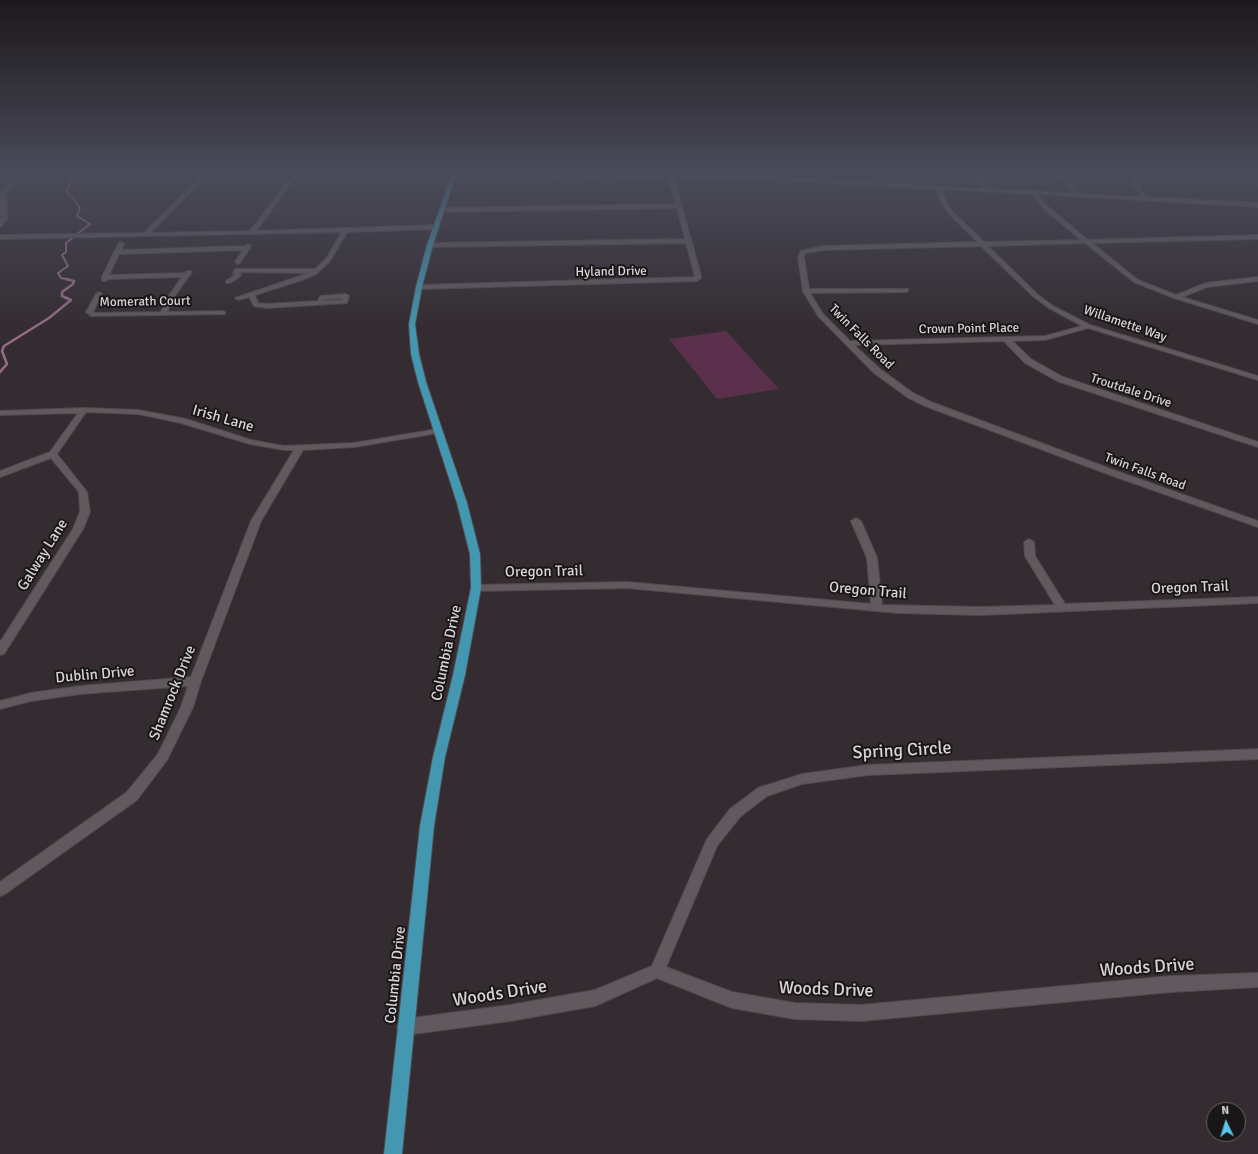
<!DOCTYPE html>
<html>
<head>
<meta charset="utf-8">
<style>
  body { margin:0 }
  #map { position:relative; width:1258px; height:1154px; overflow:hidden; background:#342c31; font-family:Signika,sans-serif }
  canvas { display:block }
  .north { position:absolute; left:1206px; top:1102px; width:40px; height:40px; box-sizing:border-box; background:#191618; border:1px solid #656264; border-radius:50%; rotate:356deg; font-size:11px; font-weight:700; line-height:16px; text-align:center; color:#d8d3d6 }
  .north::after { content:''; display:block; margin:auto; width:14px; height:18px; background:#5cc7e8; clip-path:polygon(50% 0,100% 100%,50% 72%,0 100%) }
</style>
</head>
<body>
<div id="map">
<canvas width="1258" height="1154"></canvas>
<div class="north">N</div>
</div>
<script>
const ctx = document.querySelector('canvas').getContext('2d');
ctx.lineJoin = 'round';
function paint(path, color) {
  ctx.fillStyle = color;
  ctx.fill(path, 'evenodd');
}
function shape(rows) {
  const path = new Path2D();
  for (const r of rows) {
    path.moveTo(r[0], r[1]);
    for (let i = 2; i < r.length; i += 2) path.lineTo(r[i], r[i + 1]);
  }
  return path;
}
function stroke(path, color, width, dash) {
  ctx.strokeStyle = color;
  ctx.lineWidth = width;
  ctx.lineCap = dash ? 'butt' : 'round';
  ctx.setLineDash(dash || []);
  ctx.stroke(path);
}
function drawText(font, color, halo, rows, align = 'center') {
  ctx.font = font + ' Signika,sans-serif';
  ctx.lineWidth = 4;
  ctx.setLineDash([]);
  ctx.textBaseline = 'middle';
  ctx.strokeStyle = halo;
  ctx.fillStyle = color;
  for (const [text, x, y, turn = 0] of rows) {
    ctx.save();
    ctx.translate(x, y);
    ctx.rotate((+turn || 0) * Math.PI / 180);
    ctx.textAlign = isNaN(turn) ? turn : align;
    if (halo) ctx.strokeText(text, 0, 0);
    ctx.fillText(text, 0, 0);
    ctx.restore();
  }
}
paint(shape([
  [726,331,779,389,717,399,669,339]
]), '#5b304c');
stroke(shape([
  [71,280,61,278,58,273,68,266,62,255,66,252,66,243,90,224,77,216,80,208,74,199,66,192,75,171]
]), '#966c88', 2);
stroke(shape([
  [0,372,7,364,2,351,4,346,49,318,71,300,62,296,62,292,73,284,74,281,66,279]
]), '#966c88', 2.5);
const minor = shape([
  [26,171,31,171,13,185,6,193,7,219,0,227,0,193,9,183,26,171],
  [207,171,211,171,150,233,250,231,296,171,300,171,256,231,437,225,440,227,437,229,347,232,330,261,316,274,302,280,255,295,258,303,266,304,318,301,320,296,346,294,349,296,347,303,266,308,254,306,249,297,238,300,235,298,309,273,239,272,241,275,238,278,230,283,226,283,226,281,235,275,233,273,235,269,315,269,326,259,342,232,0,239,0,235,144,233,207,171],
  [342,298,342,300,324,301,325,299,342,298],
  [879,171,883,171,895,184,985,189,966,171,971,171,992,189,1073,193,1069,186,1054,171,1059,171,1073,184,1078,194,1141,197,1126,171,1130,171,1146,197,1258,203,1258,207,1037,194,1046,205,1088,240,1258,235,1258,239,1092,243,1138,280,1176,295,1206,283,1258,277,1258,281,1207,287,1182,297,1258,320,1258,324,1174,298,1134,282,1085,243,988,246,1038,295,1053,306,1090,325,1258,376,1258,380,1088,328,1045,340,1012,341,1031,359,1063,377,1258,442,1258,447,1057,381,1025,363,1004,341,854,345,880,369,913,393,931,402,1119,472,1258,521,1258,527,1113,476,925,406,907,397,874,373,818,316,803,291,798,257,801,251,824,246,978,242,948,213,941,203,937,189,780,180,674,178,700,272,701,278,697,281,419,289,416,287,419,285,695,277,686,243,430,247,427,245,430,243,685,239,677,208,442,212,439,210,442,208,676,204,669,178,454,175,452,173,671,175,780,178,889,183,879,171],
  [942,189,1032,194,1042,207,1081,240,984,242,952,211,947,203,942,189],
  [981,246,1034,297,1049,308,1082,326,1045,336,850,341,823,314,810,293,906,292,908,291,908,289,809,289,804,257,805,253,824,250,981,246],
  [121,242,124,244,121,250,245,246,248,244,251,246,240,263,238,264,235,262,243,250,119,254,109,275,185,273,187,271,191,271,192,272,176,294,167,312,223,311,225,312,225,314,91,316,86,312,96,294,99,292,102,294,93,312,95,313,161,312,170,294,182,277,108,279,106,281,102,281,102,277,114,252,119,243,121,242],
  [84,408,138,410,186,419,251,440,284,446,354,443,438,429,442,431,438,433,354,447,303,450,261,521,201,681,193,707,167,760,137,800,5,894,0,896,0,882,127,792,158,754,181,707,188,686,80,694,31,701,0,709,0,701,31,693,80,686,191,677,251,521,294,450,284,450,250,444,181,423,138,414,86,412,57,454,87,492,90,512,83,529,4,654,0,655,0,642,73,529,80,512,79,492,51,458,0,477,0,471,50,452,78,413,0,415,0,411,84,408],
  [856,518,861,521,877,558,882,605,981,607,1055,605,1025,556,1024,542,1029,539,1034,542,1035,556,1065,604,1258,597,1258,603,981,615,898,613,627,588,476,591,471,588,476,585,627,582,871,604,867,558,851,521,856,518],
  [1258,749,1258,759,868,775,802,784,767,796,740,817,717,846,666,967,732,992,795,1003,861,1005,1171,976,1258,973,1258,987,1171,992,861,1021,795,1019,732,1008,657,978,595,1006,510,1021,405,1035,399,1033,397,1027,399,1021,405,1019,510,1005,595,990,652,966,707,839,730,809,758,788,802,774,868,765,1258,749]
]);
const major = shape([
  [453,171,457,171,433,245,422,287,415,324,419,354,426,382,467,503,480,554,481,588,465,675,445,757,434,826,402,1154,384,1154,420,826,433,757,453,675,471,588,470,554,457,503,418,382,411,354,409,324,416,287,427,245,453,171]
]);
stroke(minor, '#504a4e', 2);
stroke(major, '#504a4e', 2);
paint(minor, '#61595e');
paint(major, '#4397b0');
const sky = ctx.createLinearGradient(0, 0, 0, 332);
sky.addColorStop(0, '#1d181b');
sky.addColorStop(0.52, '#4a4b5a');
sky.addColorStop(1, '#4a4b5a00');
ctx.fillStyle = sky;
ctx.fillRect(0, 0, 1258, 332);
drawText('13px', '#d8d3d6', '#191618', [
  ["Hyland Drive",611,272,-1],
  ["Momerath Court",145,302,-1],
  ["Willamette Way",1125,324,19],
  ["Crown Point Place",969,329,-1],
  ["Twin Falls Road",861,337,45],
  ["Troutdale Drive",1131,391,18],
  ["Twin Falls Road",1145,472,20]
]);
drawText('15px', '#d8d3d6', '#191618', [
  ["Irish Lane",223,419,16],
  ["Galway Lane",43,555,-58],
  ["Oregon Trail",544,572,-1],
  ["Oregon Trail",1190,588,-2],
  ["Oregon Trail",868,591,5],
  ["Columbia Drive",447,653,-78],
  ["Dublin Drive",95,675,-5],
  ["Shamrock Drive",173,693,-68],
  ["Columbia Drive",396,975,-84]
]);
drawText('18px', '#d8d3d6', '#191618', [
  ["Spring Circle",902,751,-3],
  ["Woods Drive",1147,968,-4],
  ["Woods Drive",826,990,2],
  ["Woods Drive",500,994,-9]
]);
</script>
</body>
</html>
